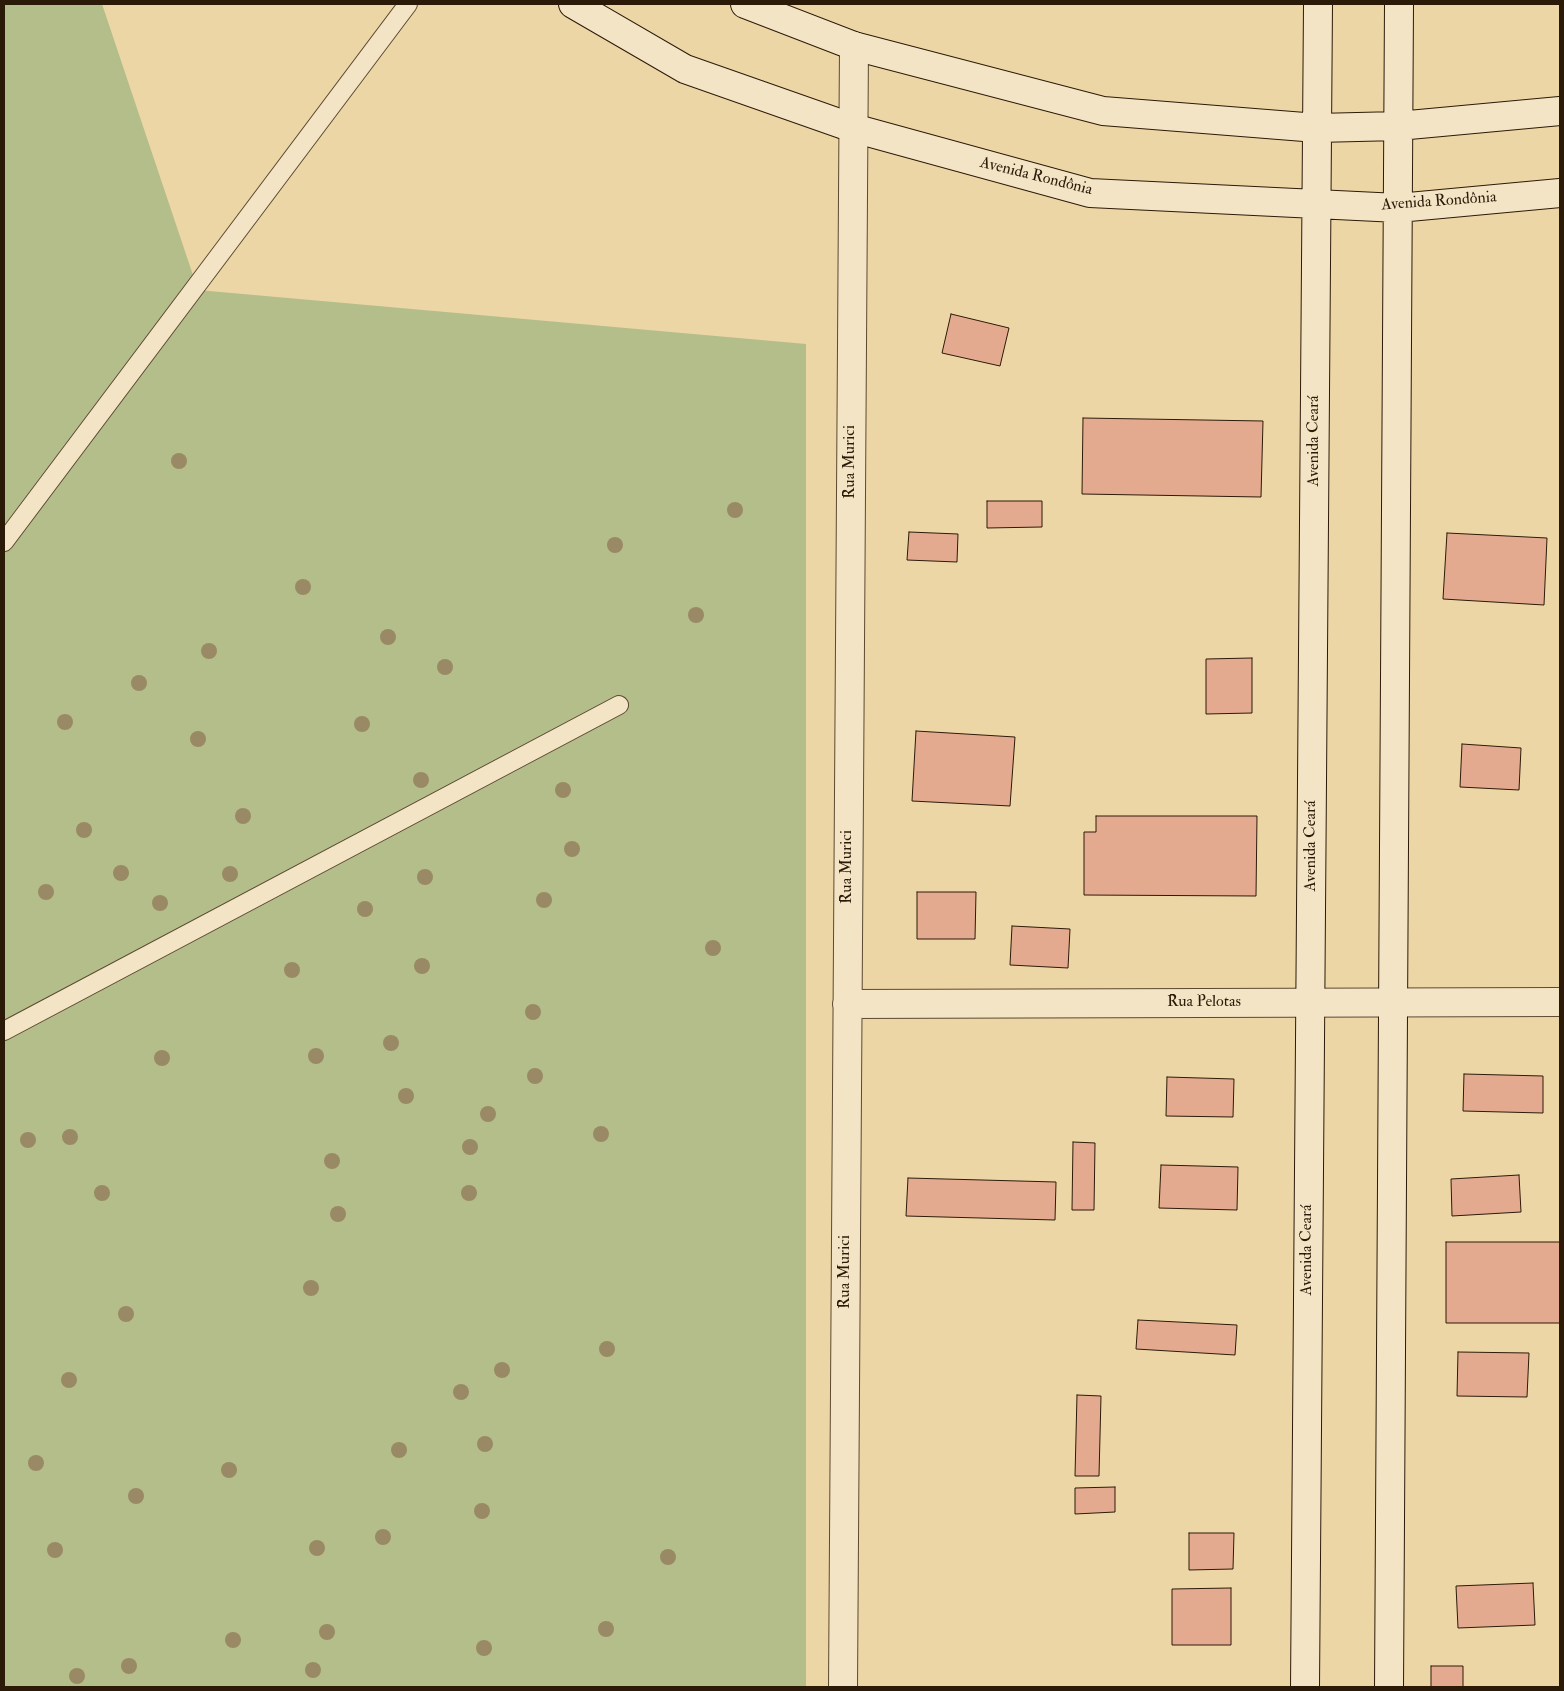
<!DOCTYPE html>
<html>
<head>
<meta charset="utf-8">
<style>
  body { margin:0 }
  #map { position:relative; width:1564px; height:1691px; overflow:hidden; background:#edd6a6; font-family:"IM FELL Double Pica",serif }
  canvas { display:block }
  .frame { position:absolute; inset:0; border:5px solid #2c1a08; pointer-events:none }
</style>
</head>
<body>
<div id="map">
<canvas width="1564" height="1691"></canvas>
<div class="frame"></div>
</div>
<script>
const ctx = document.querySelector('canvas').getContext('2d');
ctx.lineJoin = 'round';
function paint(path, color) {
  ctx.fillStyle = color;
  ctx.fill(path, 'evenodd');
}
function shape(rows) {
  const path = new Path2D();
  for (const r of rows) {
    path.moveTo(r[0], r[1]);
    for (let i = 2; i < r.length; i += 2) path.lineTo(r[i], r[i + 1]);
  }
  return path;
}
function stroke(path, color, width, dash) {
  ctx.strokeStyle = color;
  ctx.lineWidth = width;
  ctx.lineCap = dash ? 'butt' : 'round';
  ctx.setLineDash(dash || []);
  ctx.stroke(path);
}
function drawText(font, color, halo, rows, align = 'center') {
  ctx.font = font + ' "IM FELL Double Pica",serif';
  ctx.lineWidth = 4;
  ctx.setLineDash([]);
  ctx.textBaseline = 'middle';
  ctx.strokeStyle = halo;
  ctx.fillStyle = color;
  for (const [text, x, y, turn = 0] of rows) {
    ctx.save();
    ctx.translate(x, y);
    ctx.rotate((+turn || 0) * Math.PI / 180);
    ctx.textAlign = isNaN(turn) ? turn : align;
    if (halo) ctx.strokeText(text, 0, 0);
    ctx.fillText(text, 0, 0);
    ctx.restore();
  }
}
paint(shape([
  [4,4,102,4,198,290,806,344,806,1687,4,1687]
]), '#b4be8a');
const building = shape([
  [951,314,1009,328,1000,366,942,353,951,314],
  [1083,418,1263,421,1261,497,1082,494,1083,418],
  [987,501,1042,501,1042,527,987,528,987,501],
  [909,532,958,534,957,562,907,560,909,532],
  [1447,533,1547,538,1544,605,1443,599,1447,533],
  [1252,658,1252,713,1206,714,1206,659,1252,658],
  [916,731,1015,737,1010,806,912,801,916,731],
  [1462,744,1521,748,1519,790,1460,787,1462,744],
  [1096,816,1257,816,1256,896,1084,895,1084,832,1096,832,1096,816],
  [917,892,976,892,975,939,917,939,917,892],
  [1012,926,1070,929,1068,968,1010,965,1012,926],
  [1464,1074,1543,1076,1543,1113,1463,1111,1464,1074],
  [1167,1077,1234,1079,1233,1117,1166,1116,1167,1077],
  [1073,1142,1095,1143,1094,1210,1072,1210,1073,1142],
  [1161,1165,1238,1167,1237,1210,1159,1208,1161,1165],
  [1519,1175,1521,1212,1452,1216,1451,1179,1519,1175],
  [908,1178,1056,1182,1055,1220,906,1216,908,1178],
  [1446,1242,1560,1242,1560,1323,1446,1323,1446,1242],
  [1138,1320,1237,1325,1235,1355,1136,1349,1138,1320],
  [1458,1352,1529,1353,1527,1397,1457,1396,1458,1352],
  [1077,1395,1101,1396,1099,1476,1075,1476,1077,1395],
  [1115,1487,1115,1512,1075,1514,1075,1488,1115,1487],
  [1189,1533,1234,1533,1233,1569,1189,1570,1189,1533],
  [1533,1583,1535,1625,1458,1628,1456,1586,1533,1583],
  [1231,1588,1231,1645,1172,1645,1172,1589,1231,1588],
  [1431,1666,1463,1666,1463,1687,1431,1687,1431,1666]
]);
paint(building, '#e4aa8f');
stroke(building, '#2c1a08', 1);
const lane = shape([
  [4,542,408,4],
  [4,1031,619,705]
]);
const street = shape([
  [847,1004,1560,1002],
  [843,1687,854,46]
]);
const secondary = shape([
  [573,4,685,69,853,128,1090,193,1398,208,1560,193],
  [745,4,854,46,1103,111,1317,128,1398,126,1560,111],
  [1305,1687,1318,4],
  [1389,1687,1399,4]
]);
stroke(lane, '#5c4930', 20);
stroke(street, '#5c4930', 30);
stroke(secondary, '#2c1a08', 30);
stroke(lane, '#f3e4c5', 18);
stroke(street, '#f3e4c5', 28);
stroke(secondary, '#f3e4c5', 28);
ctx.fillStyle = '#998a65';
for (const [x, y] of [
  [179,461],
  [735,510],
  [615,545],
  [303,587],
  [696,615],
  [388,637],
  [209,651],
  [445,667],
  [139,683],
  [65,722],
  [362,724],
  [198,739],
  [421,780],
  [563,790],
  [243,816],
  [84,830],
  [572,849],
  [121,873],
  [230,874],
  [425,877],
  [46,892],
  [544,900],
  [160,903],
  [365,909],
  [713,948],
  [422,966],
  [292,970],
  [533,1012],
  [391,1043],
  [316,1056],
  [162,1058],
  [535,1076],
  [406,1096],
  [488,1114],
  [601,1134],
  [70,1137],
  [28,1140],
  [470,1147],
  [332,1161],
  [102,1193],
  [469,1193],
  [338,1214],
  [311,1288],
  [126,1314],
  [607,1349],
  [502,1370],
  [69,1380],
  [461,1392],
  [485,1444],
  [399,1450],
  [36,1463],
  [229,1470],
  [136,1496],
  [482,1511],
  [383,1537],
  [317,1548],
  [55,1550],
  [668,1557],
  [606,1629],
  [327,1632],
  [233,1640],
  [484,1648],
  [129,1666],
  [313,1670],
  [77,1676]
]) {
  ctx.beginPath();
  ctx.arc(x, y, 8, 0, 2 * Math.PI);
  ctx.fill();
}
drawText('16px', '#2c1a08', '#f3e4c5', [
  ["Avenida Rondônia",1036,177,14],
  ["Avenida Rondônia",1439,202,-4],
  ["Avenida Ceará",1315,441,-90],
  ["Rua Murici",851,462,-90],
  ["Avenida Ceará",1312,846,-90],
  ["Rua Murici",848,867,-90],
  ["Rua Pelotas",1204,1003],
  ["Avenida Ceará",1308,1250,-90],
  ["Rua Murici",846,1272,-90]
]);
</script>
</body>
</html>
